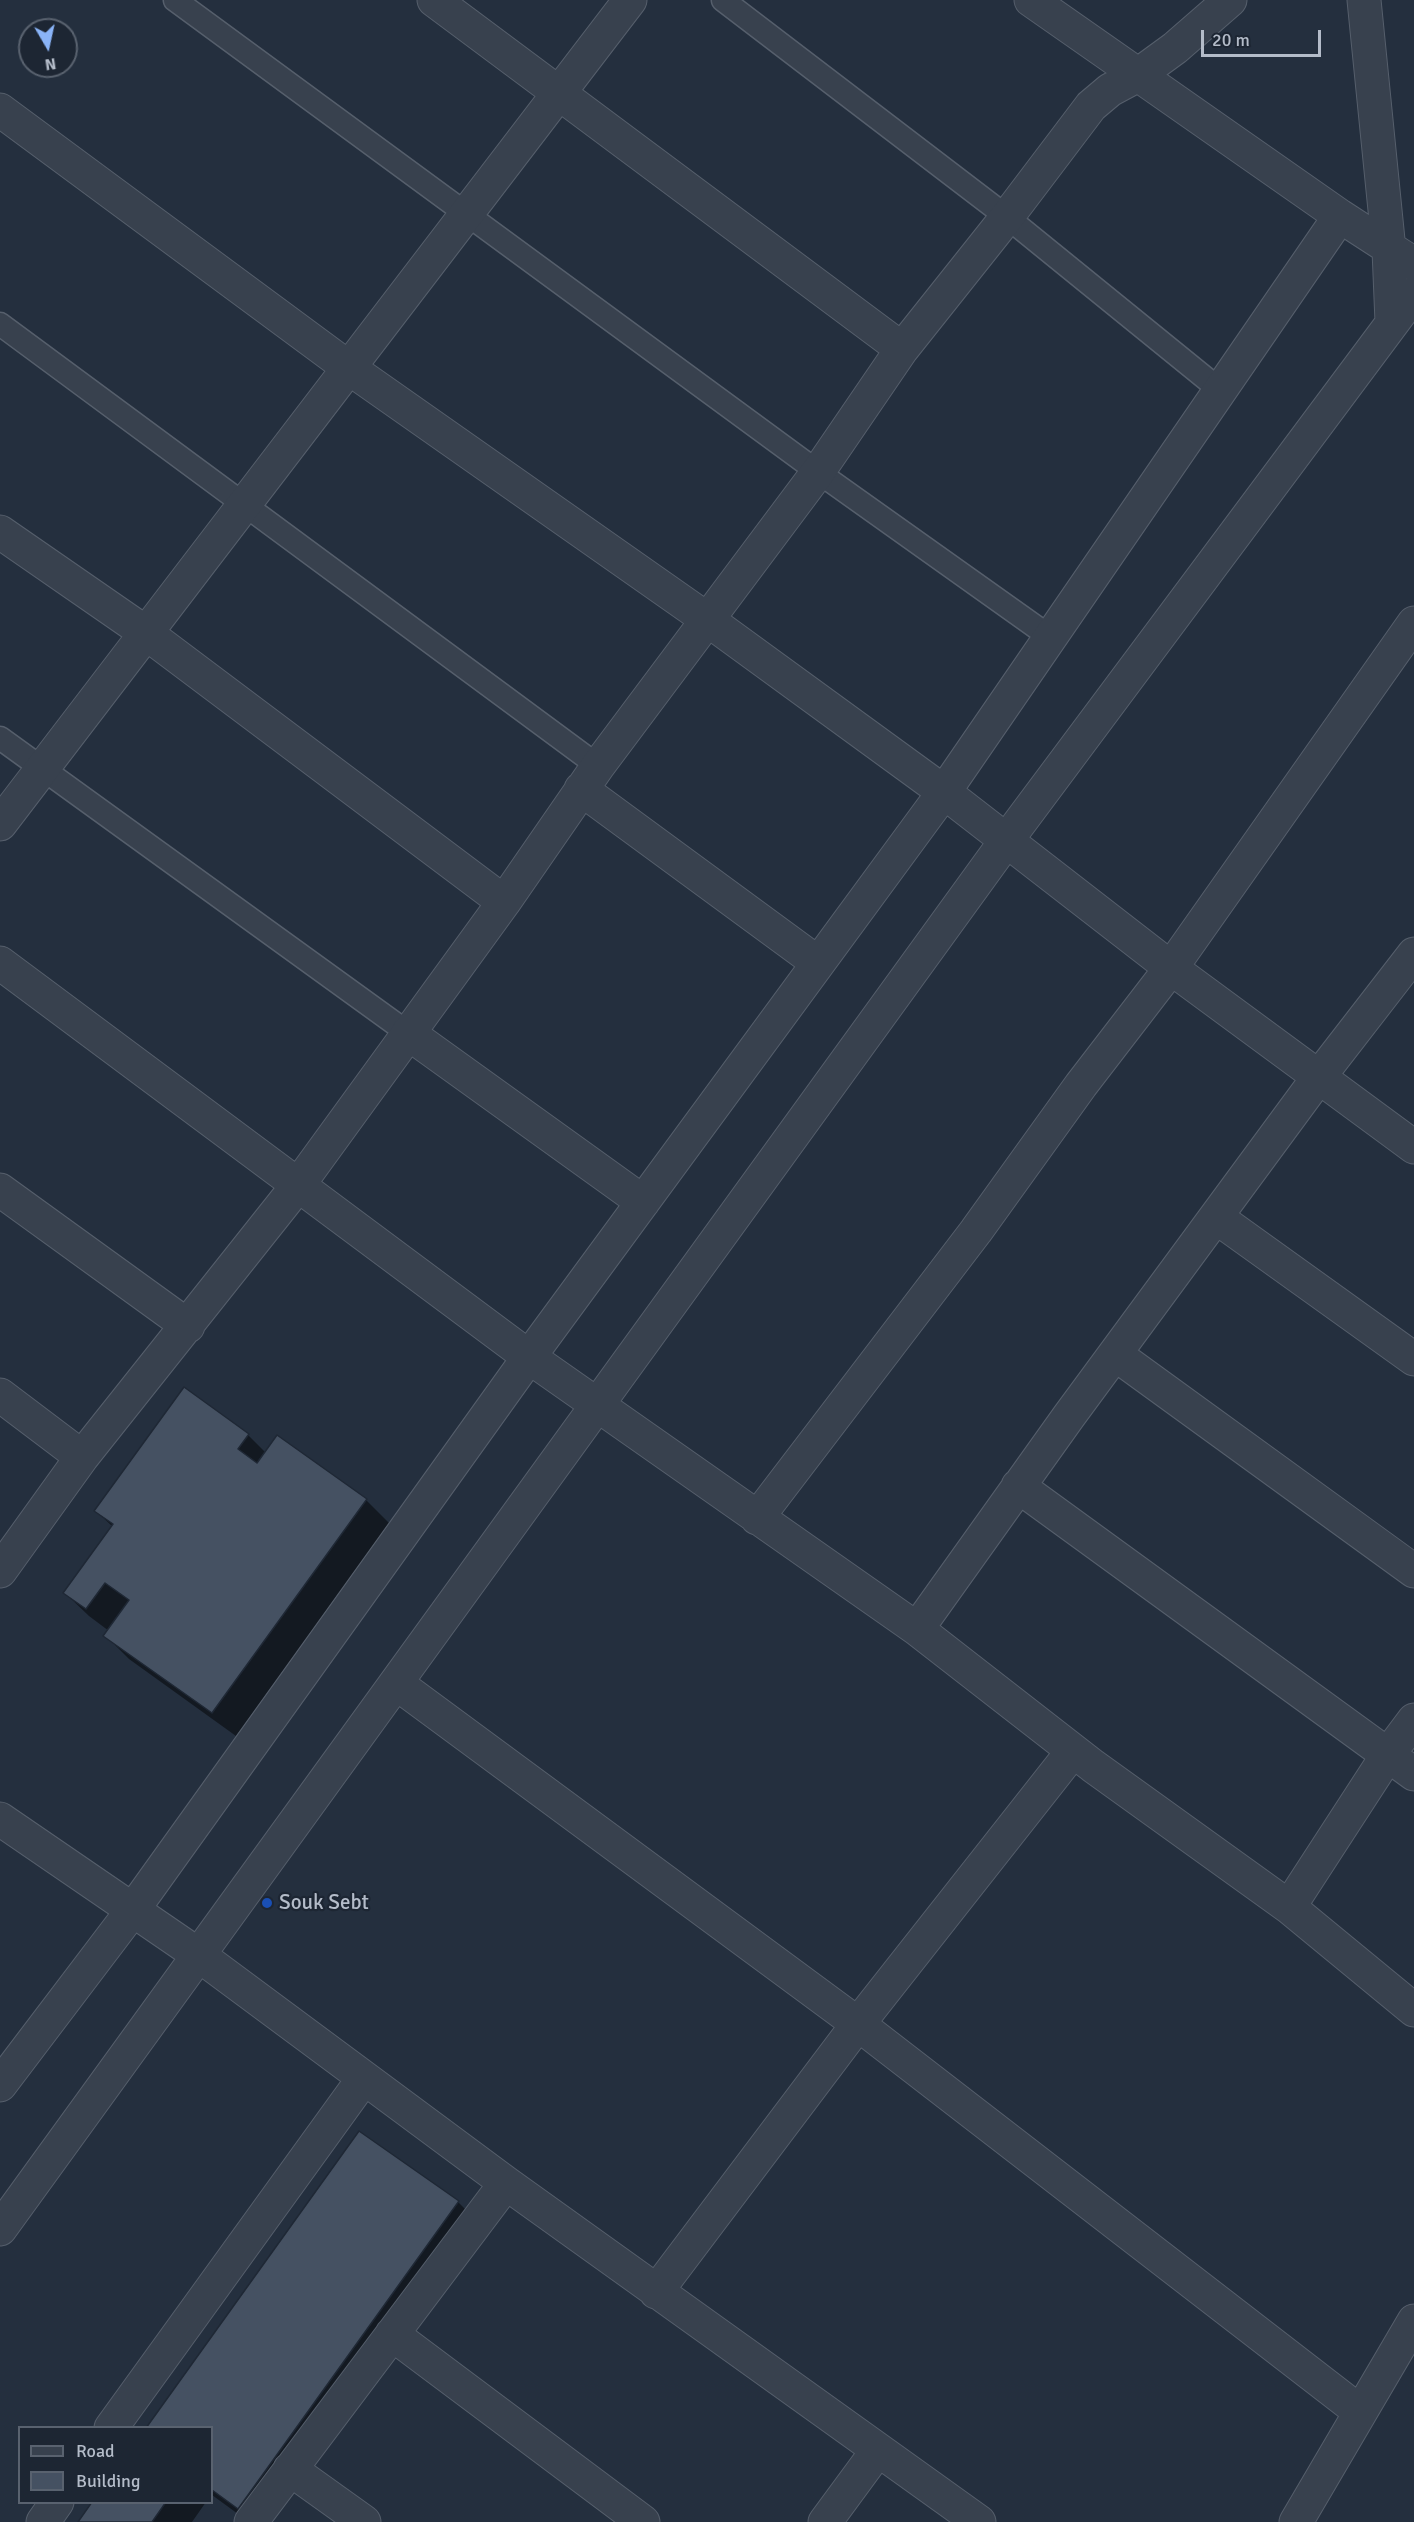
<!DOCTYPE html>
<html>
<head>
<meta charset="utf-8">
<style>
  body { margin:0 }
  #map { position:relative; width:1414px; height:2522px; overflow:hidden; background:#242f3e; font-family:Signika,sans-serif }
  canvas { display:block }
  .legend { position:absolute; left:18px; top:2426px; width:195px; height:78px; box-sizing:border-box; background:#1d2633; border:2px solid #59626f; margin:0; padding:8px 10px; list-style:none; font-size:18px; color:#b4bcc9 }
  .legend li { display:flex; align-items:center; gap:12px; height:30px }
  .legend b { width:30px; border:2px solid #59626f }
  .north { position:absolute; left:18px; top:18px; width:60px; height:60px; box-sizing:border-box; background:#1d2633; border:2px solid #59626f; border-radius:50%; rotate:171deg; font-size:16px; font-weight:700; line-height:24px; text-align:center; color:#b4bcc9 }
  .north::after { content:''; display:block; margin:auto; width:21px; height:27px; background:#8ab4f8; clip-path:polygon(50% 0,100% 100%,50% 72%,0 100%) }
  .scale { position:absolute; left:1201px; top:30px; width:120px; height:27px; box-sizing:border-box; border:3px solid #b4bcc9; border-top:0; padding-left:8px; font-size:18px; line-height:21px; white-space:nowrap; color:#b4bcc9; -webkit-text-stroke:4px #1d2633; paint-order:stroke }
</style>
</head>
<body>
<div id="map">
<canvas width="1414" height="2522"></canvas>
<ul class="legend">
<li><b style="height:8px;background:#38414e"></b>Road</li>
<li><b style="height:16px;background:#455162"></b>Building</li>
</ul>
<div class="north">N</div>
<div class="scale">20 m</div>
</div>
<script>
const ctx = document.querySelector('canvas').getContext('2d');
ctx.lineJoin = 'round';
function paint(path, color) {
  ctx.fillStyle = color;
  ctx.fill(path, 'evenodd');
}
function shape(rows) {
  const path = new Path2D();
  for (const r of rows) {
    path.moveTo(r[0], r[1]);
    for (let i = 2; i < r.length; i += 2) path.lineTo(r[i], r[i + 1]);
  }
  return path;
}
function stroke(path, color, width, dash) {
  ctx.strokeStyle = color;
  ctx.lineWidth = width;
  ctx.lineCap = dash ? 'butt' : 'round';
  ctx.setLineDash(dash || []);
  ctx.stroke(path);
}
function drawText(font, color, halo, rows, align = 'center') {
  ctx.font = font + ' Signika,sans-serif';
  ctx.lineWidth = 4.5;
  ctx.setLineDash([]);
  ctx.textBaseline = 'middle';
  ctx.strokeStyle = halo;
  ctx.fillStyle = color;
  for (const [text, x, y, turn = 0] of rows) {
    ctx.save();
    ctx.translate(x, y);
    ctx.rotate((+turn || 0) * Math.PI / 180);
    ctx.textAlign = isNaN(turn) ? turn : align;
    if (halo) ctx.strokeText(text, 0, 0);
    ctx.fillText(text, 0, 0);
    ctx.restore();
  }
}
paint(shape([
  [248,1435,266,1453,366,1500,389,1523,236,1736,129,1659,105,1635,109,1631,89,1616,65,1593,113,1527,96,1511],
  [458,2202,481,2225,249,2522,212,2495,212,2428],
  [94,2502,206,2502,192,2522,80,2522]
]), '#0007');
const building = shape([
  [184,1387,249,1434,238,1449,257,1463,277,1435,367,1499,212,1713,103,1636,129,1600,105,1583,86,1609,63,1593,113,1524,94,1511,184,1387],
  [359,2131,459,2201,238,2509,212,2490,212,2428,146,2428,359,2131],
  [92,2502,166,2502,152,2522,78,2522,92,2502]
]);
paint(building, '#455162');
stroke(building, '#1f2835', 1.5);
const lane = shape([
  [175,0,818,472,1050,637],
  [723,0,1007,217,1220,390],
  [0,324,598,766],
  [0,738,408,1033]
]);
const street = shape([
  [434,0,902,349],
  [1031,0,1340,216,1414,264],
  [1364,0,1389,250,1392,322],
  [0,110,349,368,708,620,944,792,1171,968,1414,1147],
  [0,532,146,633,504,902],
  [581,789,818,963],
  [0,824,630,0],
  [0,963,529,1357,917,1629,1093,1766,1289,1907,1414,2010],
  [408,1033,643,1202],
  [0,1190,188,1326],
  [1216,1217,1414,1359],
  [1115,1354,1414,1571],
  [0,1395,82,1457],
  [1018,1486,1414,1774],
  [757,1518,976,1231,1081,1085,1171,968,1414,623],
  [0,1571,82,1457,299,1184,504,902,598,766,818,472,902,349,1007,217,1091,106,1110,90,1138,75,1175,48,1230,0],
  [917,1629,1069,1416,1318,1078,1414,954],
  [396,1683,858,2024,1359,2411],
  [0,1819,200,1956,506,2183,979,2522],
  [1289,1907,1387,1756,1414,1720],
  [0,2085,132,1911,529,1357,944,792,1340,216],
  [0,2229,1006,841,1414,294],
  [656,2292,858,2024,1073,1751],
  [392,2334,643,2522],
  [111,2428,364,2078],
  [290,2469,364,2522],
  [43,2522,57,2502],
  [251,2522,506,2183],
  [825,2522,878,2450],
  [1296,2522,1414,2321]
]);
stroke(lane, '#565f6c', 25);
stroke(street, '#565f6c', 35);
stroke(lane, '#38414e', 22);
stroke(street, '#38414e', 33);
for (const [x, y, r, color] of [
  [267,1903,6,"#1a4fb4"]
]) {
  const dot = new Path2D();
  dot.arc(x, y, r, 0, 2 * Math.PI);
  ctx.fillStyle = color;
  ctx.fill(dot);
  stroke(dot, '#1d2633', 2);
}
drawText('21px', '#b4bcc9', '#1d2633', [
  ["Souk Sebt",279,1903]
], 'left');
</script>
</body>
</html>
